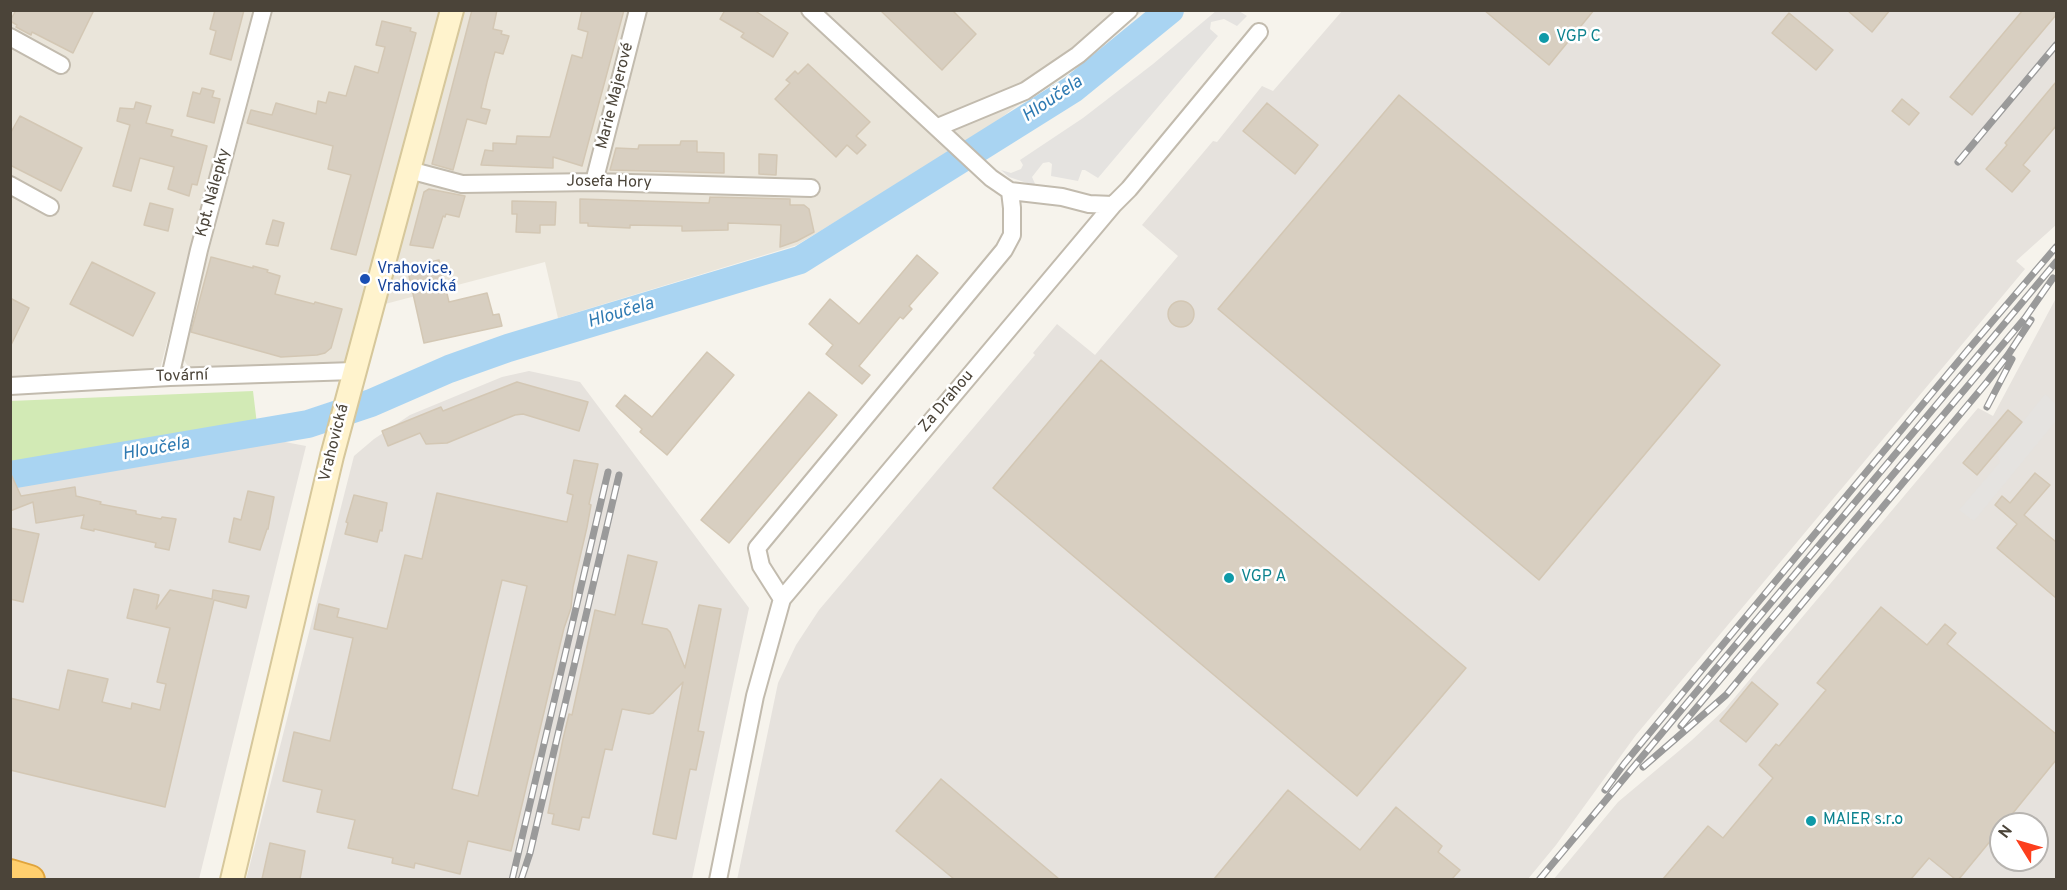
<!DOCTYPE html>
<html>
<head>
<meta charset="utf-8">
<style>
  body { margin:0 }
  #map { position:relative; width:2067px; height:890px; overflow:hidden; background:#f6f3ec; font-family:Overpass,sans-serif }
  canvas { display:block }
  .frame { position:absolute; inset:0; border:12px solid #4b4439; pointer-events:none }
  .north { position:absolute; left:1989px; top:812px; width:60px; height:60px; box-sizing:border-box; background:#fff; border:2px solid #b7b4b0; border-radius:50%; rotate:307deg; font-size:16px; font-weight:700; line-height:24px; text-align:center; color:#4b4439 }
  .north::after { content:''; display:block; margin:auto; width:21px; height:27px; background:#fc3f1d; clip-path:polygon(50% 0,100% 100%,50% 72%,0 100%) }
</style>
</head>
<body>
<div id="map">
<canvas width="2067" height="890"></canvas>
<div class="frame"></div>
<div class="north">N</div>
</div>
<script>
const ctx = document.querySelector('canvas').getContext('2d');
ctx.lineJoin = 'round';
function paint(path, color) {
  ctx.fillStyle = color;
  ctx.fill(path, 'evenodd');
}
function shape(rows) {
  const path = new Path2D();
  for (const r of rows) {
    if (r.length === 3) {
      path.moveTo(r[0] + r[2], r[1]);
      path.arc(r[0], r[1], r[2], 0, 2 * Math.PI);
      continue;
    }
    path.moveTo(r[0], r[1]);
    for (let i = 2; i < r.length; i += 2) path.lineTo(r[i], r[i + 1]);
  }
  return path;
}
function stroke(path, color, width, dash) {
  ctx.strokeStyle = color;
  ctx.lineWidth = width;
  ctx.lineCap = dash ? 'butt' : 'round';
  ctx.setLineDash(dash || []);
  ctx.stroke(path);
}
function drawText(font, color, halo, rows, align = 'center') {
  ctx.font = font + ' Overpass,sans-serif';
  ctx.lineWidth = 5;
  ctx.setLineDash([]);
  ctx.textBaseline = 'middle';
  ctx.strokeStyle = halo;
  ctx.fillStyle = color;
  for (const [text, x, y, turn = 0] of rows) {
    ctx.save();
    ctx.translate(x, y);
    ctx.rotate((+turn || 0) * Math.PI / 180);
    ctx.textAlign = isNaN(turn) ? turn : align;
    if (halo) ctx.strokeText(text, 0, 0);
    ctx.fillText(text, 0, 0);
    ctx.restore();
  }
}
paint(shape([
  [10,11,254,11,160,369,11,376],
  [273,11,439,11,351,353,343,363,190,369,181,356],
  [464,11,1143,11,977,136,797,245,558,318,545,262,385,304]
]), '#eae5da');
paint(shape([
  [1342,11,2056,11,2056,225,2016,261,2025,269,1636,735,1556,845,1528,879,737,880,778,683,796,645,819,610,1035,355,1033,353,1057,324,1095,355,1178,256,1142,225,1213,141,1217,142,1262,86,1273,91],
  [2055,300,2056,879,1553,880,1618,802,1692,740,1725,709,1978,408,1993,416],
  [2001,824,2037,824,2037,860,2001,860],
  [529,371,580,382,749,608,692,879,246,880,354,456,374,439,410,415,502,377],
  [269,439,306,446,199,879,11,879,10,486,19,483]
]), '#e6e2dd');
paint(shape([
  [253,391,259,441,19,483,11,486,10,401]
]), '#d2eab5');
paint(shape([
  [1216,11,1239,11,1247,16,1237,26,1224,19,1211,22,1210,29,1218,36,1098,178,1085,170,1082,170,1078,181,1051,176,1052,164,1049,162,1043,163,1032,177,1036,186,1009,177,1001,170,1011,173,1021,169,1023,165,1020,160,1083,118,1153,64],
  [2045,394,2056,404,2056,421,1974,521,1959,510,2000,462,1997,454]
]), '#e5e3e0');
stroke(shape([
  [10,475,308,424,371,403,449,369,508,348,800,260,1073,89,1170,10]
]), '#a9d4f2', 28);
const building = shape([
  [16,10,94,10,73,53,32,32,31,35,16,27,17,25,10,21,16,10],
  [215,10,244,10,231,60,210,54,216,31,210,29,215,10],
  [472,10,497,10,493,29,502,31,501,34,509,36,503,54,495,52,487,82,481,108,490,110,486,124,467,119,453,170,432,164,472,10],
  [582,10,624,10,582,166,553,157,553,168,481,165,485,150,493,151,493,143,516,144,517,136,550,137,572,55,582,58,588,32,578,29,582,10],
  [725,10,754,10,788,33,773,57,741,37,744,33,720,19,725,10],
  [880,10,952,10,976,34,942,70,880,10],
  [1484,10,1594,10,1549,65,1484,10],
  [1847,10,1890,10,1872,32,1847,10],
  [2023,10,2056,10,2056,15,1972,115,1950,97,2023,10],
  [1789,13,1833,50,1816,70,1772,33,1789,13],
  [382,21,411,28,410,31,416,33,356,255,331,249,351,175,328,169,333,146,247,123,251,110,272,115,276,103,316,114,318,101,326,103,329,92,346,96,355,66,378,73,385,47,376,45,382,21],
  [808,64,870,122,856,136,866,145,857,154,847,145,836,157,775,99,790,83,786,80,795,71,798,74,808,64],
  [2056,82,2056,126,2023,165,2030,171,2012,192,1986,169,2007,145,2005,143,2056,82],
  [202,88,214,91,212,97,220,99,214,123,187,116,193,92,200,94,202,88],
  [1399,95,1720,365,1539,580,1218,309,1399,95],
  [1902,99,1919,113,1909,125,1892,111,1902,99],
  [136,102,151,106,146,123,173,130,171,136,207,146,197,185,192,184,189,196,168,189,174,167,140,158,131,191,113,186,130,125,117,121,120,108,134,109,136,102],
  [1267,103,1318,145,1295,174,1243,131,1267,103],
  [20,116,82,148,61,191,10,165,10,134,20,116],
  [681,141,697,141,697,152,724,153,724,173,610,170,616,148,638,149,639,145,680,145,681,141],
  [759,154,777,155,776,175,759,174,759,154],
  [429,189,465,196,459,217,446,214,445,217,443,216,433,248,410,245,424,192,429,189],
  [710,197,790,199,790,205,804,205,809,209,814,232,797,241,780,247,781,225,728,223,728,230,682,231,682,226,630,225,630,228,588,226,588,223,580,223,580,199,709,203,710,197],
  [512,201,556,202,555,225,540,225,540,233,516,232,517,214,512,214,512,201],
  [150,203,173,209,168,231,144,225,150,203],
  [273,220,284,223,278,246,266,244,273,220],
  [917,255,938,273,909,306,912,309,903,319,900,317,859,366,870,375,862,384,826,354,833,345,809,324,830,299,859,324,917,255],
  [211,257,253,268,253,266,268,270,267,272,280,276,275,294,314,304,315,302,342,309,331,348,325,353,317,355,281,357,191,332,211,257],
  [439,260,449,302,487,293,493,315,499,314,502,326,424,343,407,267,439,260],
  [92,262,155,293,133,336,70,304,92,262],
  [10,298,29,308,10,347,10,298],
  [1181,314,13],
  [707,352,734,375,667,455,640,432,642,429,616,406,625,395,652,417,707,352],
  [1101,360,1466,668,1357,796,993,488,1101,360],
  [517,382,588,402,579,431,523,414,515,415,447,443,426,444,420,433,388,446,382,431,441,407,443,411,517,382],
  [809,392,837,415,729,543,701,520,809,392],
  [2008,410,2022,422,1977,475,1963,463,2008,410],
  [574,460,598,464,589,504,591,505,587,527,573,587,571,608,564,628,511,851,468,841,460,874,415,863,414,868,392,863,393,858,348,848,355,820,317,812,322,790,283,781,294,732,330,741,353,638,314,629,319,604,339,609,337,617,387,629,405,555,422,559,437,493,567,522,573,495,567,493,574,460],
  [502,580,527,586,478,796,452,789,502,580],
  [10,472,21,496,75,487,76,496,101,502,100,504,136,511,136,514,161,519,162,517,176,519,169,550,155,547,156,543,94,529,94,531,81,528,84,515,36,523,33,502,10,511,10,472],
  [2035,473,2050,485,2024,515,2056,542,2056,598,1997,548,2017,524,1995,505,2002,496,2010,503,2035,473],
  [248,491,274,497,268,529,267,529,260,550,229,542,234,518,241,520,248,491],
  [354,495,387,503,382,531,380,530,377,542,345,534,348,523,346,522,354,495],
  [10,528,39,534,23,602,10,599,10,528],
  [628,555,657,562,642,624,667,629,670,632,685,668,699,605,721,609,698,731,704,732,696,770,690,769,676,839,653,834,683,682,653,713,649,714,622,709,612,750,605,749,589,818,582,817,579,830,552,824,554,814,548,813,563,739,569,714,572,715,595,610,615,615,628,555],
  [134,589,159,595,156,609,170,590,212,599,213,590,249,596,246,608,214,600,165,807,10,770,10,698,59,710,68,670,108,679,102,702,131,709,132,703,160,710,166,684,157,682,170,628,127,618,134,589],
  [1881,607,1927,645,1945,624,1956,633,1947,644,2056,734,2056,760,2004,824,2001,824,2001,828,1959,879,1955,879,1929,858,1911,879,1663,879,1708,826,1723,838,1773,778,1759,765,1776,744,1779,746,1826,690,1817,683,1881,607],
  [1752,682,1778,704,1746,742,1720,721,1752,682],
  [941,779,1059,879,954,879,896,831,941,779],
  [1288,790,1360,850,1396,807,1442,846,1438,852,1460,870,1452,879,1214,879,1288,790],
  [270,843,305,851,300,879,262,879,270,843]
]);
paint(building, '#d8cfc1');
stroke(building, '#d3c7b4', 1.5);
const street = shape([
  [810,10,991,178,1010,191,1062,197,1089,204,1113,205],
  [10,37,61,65],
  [938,127,1025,91,1078,55,1129,10],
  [409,170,462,184,594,182,811,188],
  [594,182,638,10],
  [10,185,50,207],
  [170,377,199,250,263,10],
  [10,386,170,377,354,371],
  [782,599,1113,205,1129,189,1259,32],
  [718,880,755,696,782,599,761,566,757,548,1004,250,1012,235,1012,208,1010,191]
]);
const secondary = shape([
  [232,880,332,456,452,10]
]);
const highway = shape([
  [10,874,30,880]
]);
stroke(street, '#c2bbae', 20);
stroke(secondary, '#d6c79b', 26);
stroke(highway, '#e0a43c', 32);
stroke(street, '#fff', 16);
stroke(secondary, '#fff3cd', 22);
stroke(highway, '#ffcf6e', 28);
const rail = shape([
  [1958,162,2056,45],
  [1987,407,2012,359],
  [1681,726,2025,318,2053,278],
  [1643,767,1726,695,1987,382,2008,355,2031,320],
  [1605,790,1624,764,1695,678,1967,351,2056,247],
  [512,880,608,472],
  [521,880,530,853,619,475],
  [1539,880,2056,262]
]);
stroke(rail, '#9a9a9a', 7);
stroke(rail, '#fff', 4.5, [14]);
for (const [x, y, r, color] of [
  [1544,38,6,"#0f9aa8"],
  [365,279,6,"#1a4fb4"],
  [1229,578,6,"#0f9aa8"],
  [1811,821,6,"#0f9aa8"]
]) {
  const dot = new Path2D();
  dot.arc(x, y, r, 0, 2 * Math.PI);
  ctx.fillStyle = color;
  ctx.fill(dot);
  stroke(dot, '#fff', 2);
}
drawText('16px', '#0d838f', '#fff', [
  ["VGP C",1556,38],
  ["VGP A",1241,578],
  ["MAIER s.r.o",1823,821]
], 'left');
drawText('16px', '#4b4439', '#fff', [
  ["Marie Majerové",616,96,-76],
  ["Josefa Hory",609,183,1],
  ["Kpt. Nálepky",214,193,-75],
  ["Tovární",182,377,-2],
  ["Za Drahou",947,402,-50],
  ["Vrahovická",335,443,-76]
]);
drawText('16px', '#164399', '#fff', [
  ["Vrahovice,",377,270],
  ["Vrahovická",377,288]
], 'left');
drawText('italic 18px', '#2e7ab2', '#fff', [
  ["Hloučela",1053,100,-34],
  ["Hloučela",621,314,-17],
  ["Hloučela",156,450,-10]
]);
</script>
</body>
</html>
